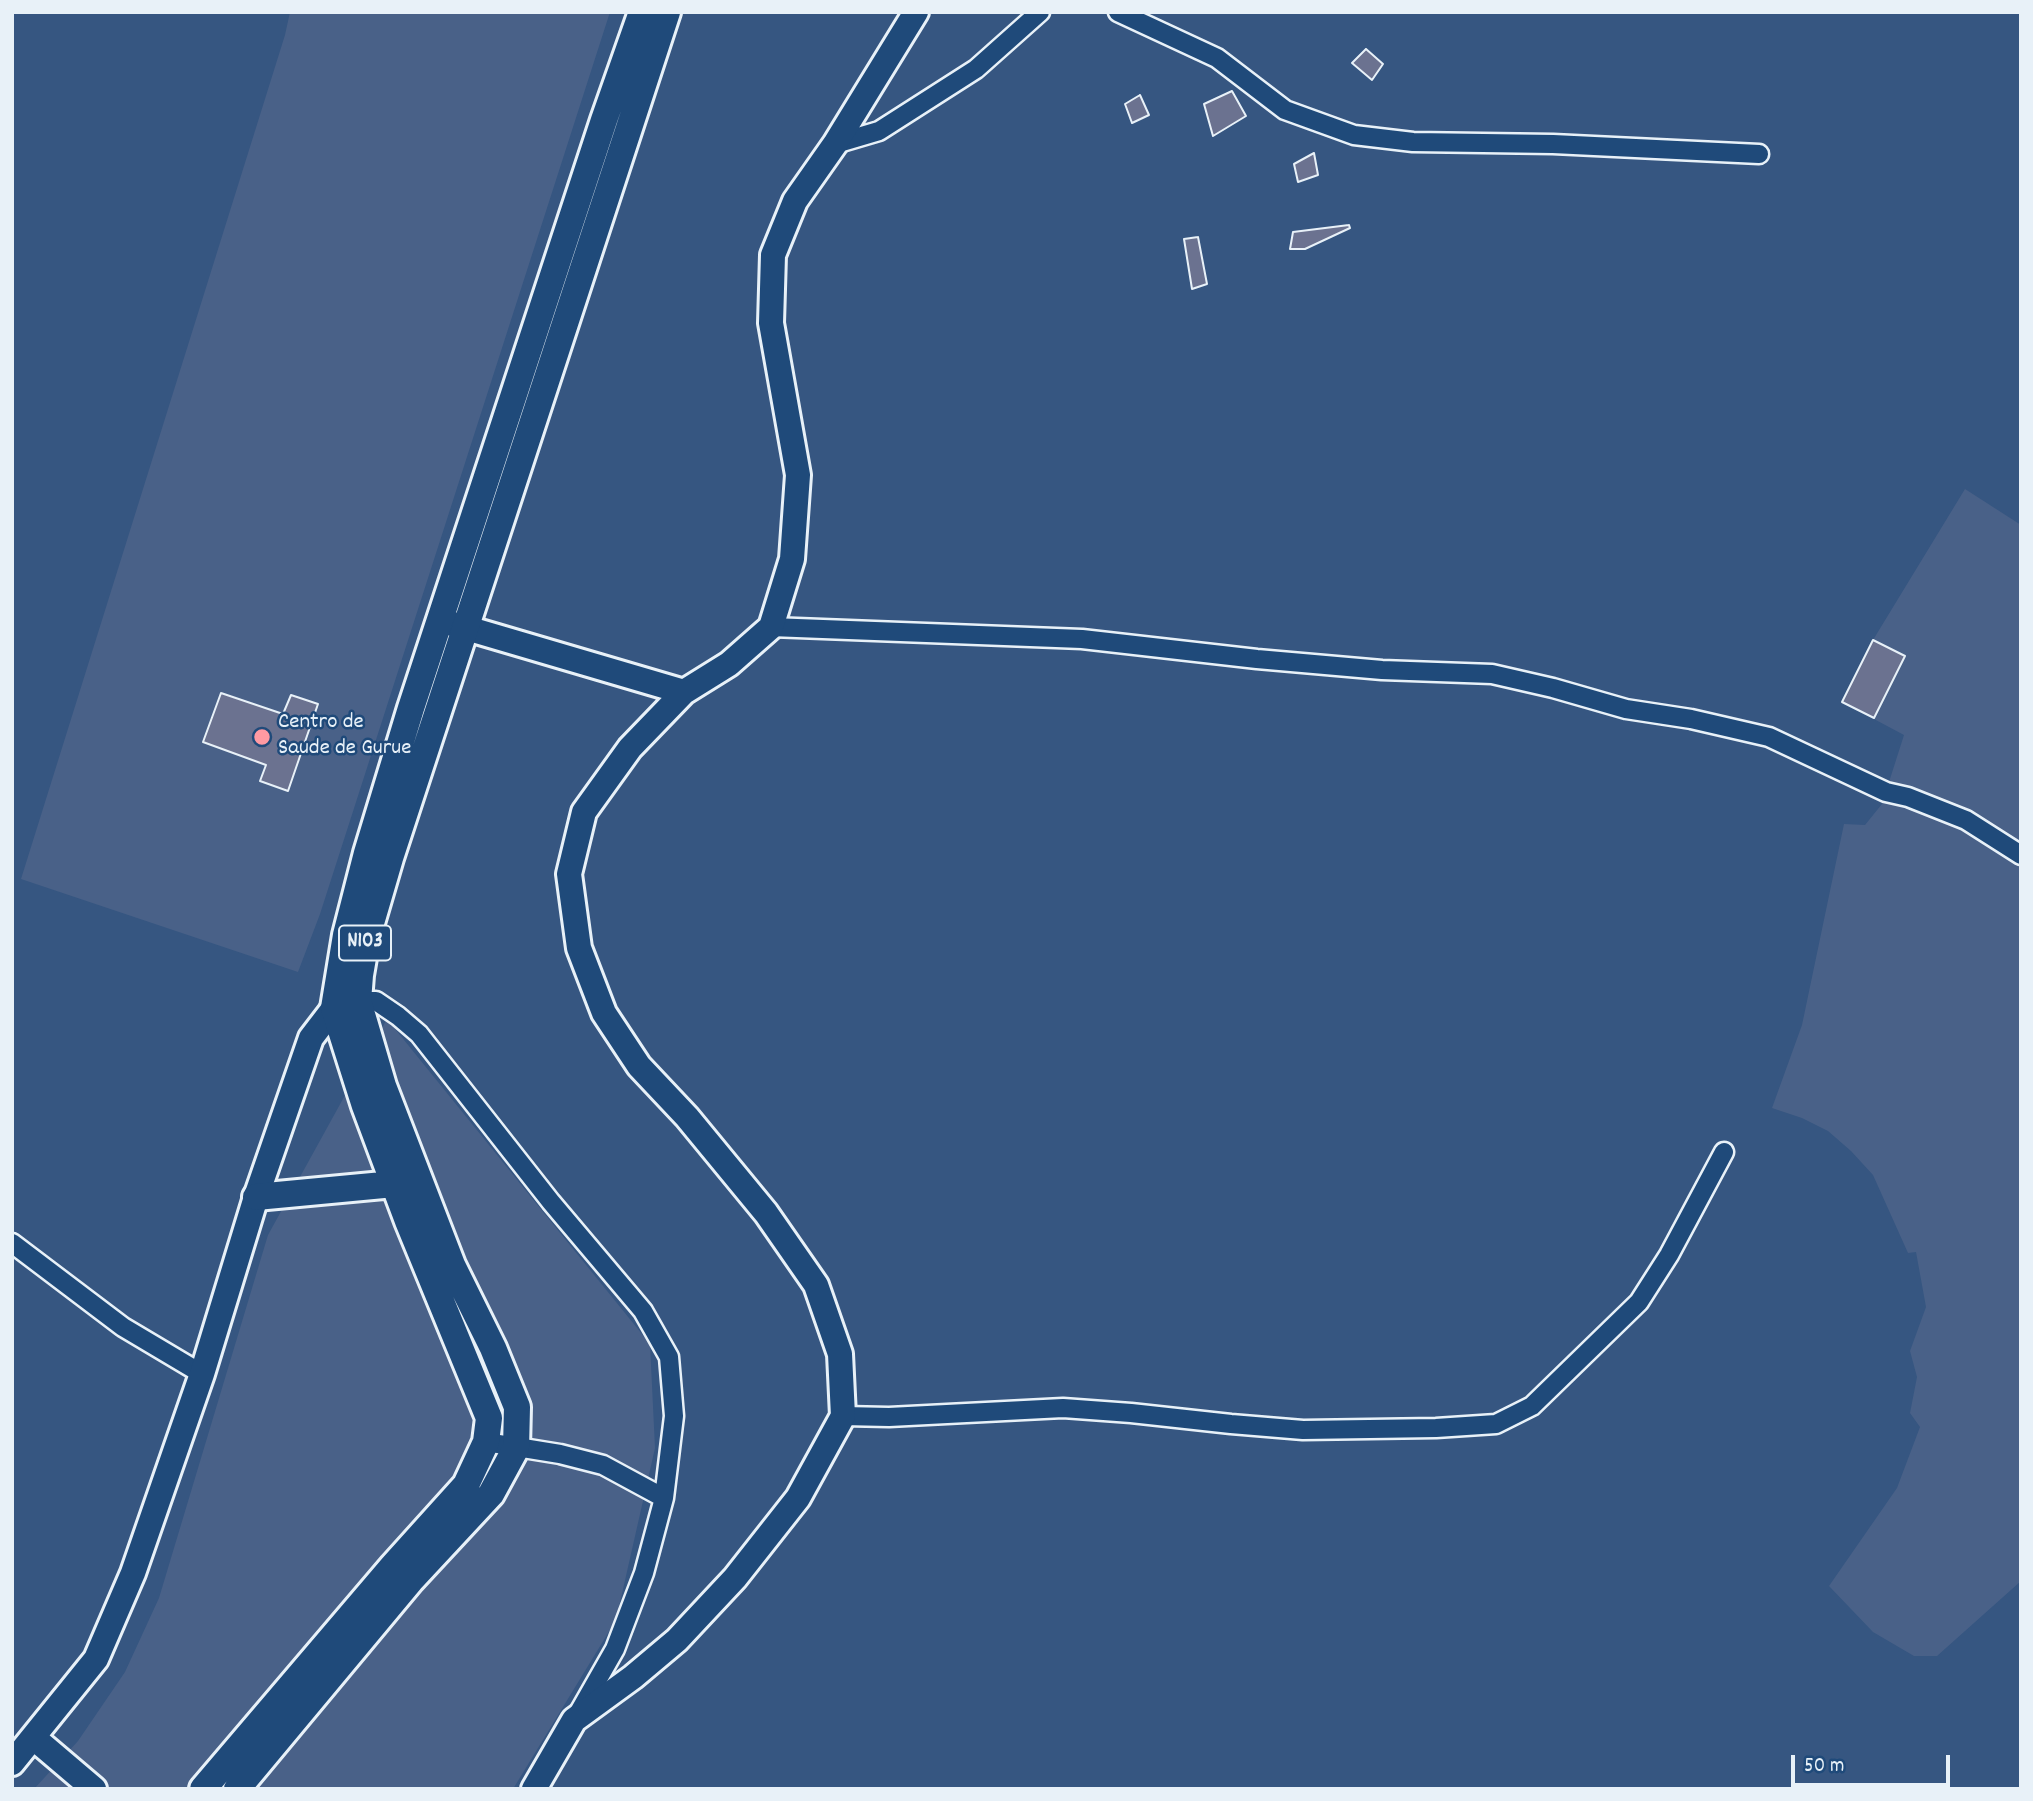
<!DOCTYPE html>
<html>
<head>
<meta charset="utf-8">
<style>
  body { margin:0 }
  #map { position:relative; width:2033px; height:1801px; overflow:hidden; background:#365681; font-family:Dekko,sans-serif }
  canvas { display:block }
  .frame { position:absolute; inset:0; border:14px solid #e8f1f8; pointer-events:none }
  .scale { position:absolute; left:1791px; top:1755px; width:159px; height:32px; box-sizing:border-box; border:4px solid #e8f1f8; border-top:0; padding-left:9px; font-size:21px; line-height:24px; white-space:nowrap; color:#e8f1f8; -webkit-text-stroke:5px #1f4a7a; paint-order:stroke }
</style>
</head>
<body>
<div id="map">
<canvas width="2033" height="1801"></canvas>
<div class="frame"></div>
<div class="scale">50 m</div>
</div>
<script>
const ctx = document.querySelector('canvas').getContext('2d');
ctx.lineJoin = 'round';
function paint(path, color) {
  ctx.fillStyle = color;
  ctx.fill(path, 'evenodd');
}
function shape(rows) {
  const path = new Path2D();
  for (const r of rows) {
    path.moveTo(r[0], r[1]);
    for (let i = 2; i < r.length; i += 2) path.lineTo(r[i], r[i + 1]);
  }
  return path;
}
function stroke(path, color, width, dash) {
  ctx.strokeStyle = color;
  ctx.lineWidth = width;
  ctx.lineCap = dash ? 'butt' : 'round';
  ctx.setLineDash(dash || []);
  ctx.stroke(path);
}
function drawText(font, color, halo, rows, align = 'center') {
  ctx.font = font + ' Dekko,sans-serif';
  ctx.lineWidth = 5;
  ctx.setLineDash([]);
  ctx.textBaseline = 'middle';
  ctx.strokeStyle = halo;
  ctx.fillStyle = color;
  for (const [text, x, y, turn = 0] of rows) {
    ctx.save();
    ctx.translate(x, y);
    ctx.rotate((+turn || 0) * Math.PI / 180);
    ctx.textAlign = isNaN(turn) ? turn : align;
    if (halo) ctx.strokeText(text, 0, 0);
    ctx.fillText(text, 0, 0);
    ctx.restore();
  }
}
paint(shape([
  [290,12,610,12,320,914,298,972,21,879,285,35],
  [1965,489,2021,525,2021,1581,1937,1656,1914,1656,1873,1632,1829,1586,1897,1488,1920,1427,1910,1413,1917,1377,1910,1351,1926,1307,1916,1252,1908,1253,1873,1175,1851,1151,1828,1131,1802,1118,1772,1108,1802,1025,1844,824,1865,825,1882,804,1904,735,1842,702,1873,640],
  [387,1019,650,1344,655,1448,616,1620,513,1789,34,1789,78,1741,125,1672,159,1598,268,1235]
]), '#496188');
const building = shape([
  [1366,49,1383,64,1372,80,1352,63,1366,49],
  [1232,91,1246,116,1213,136,1204,104,1232,91],
  [1140,95,1149,115,1132,123,1125,104,1140,95],
  [1314,153,1318,175,1298,182,1294,164,1314,153],
  [1349,225,1350,228,1305,249,1290,249,1293,232,1349,225],
  [1198,237,1207,284,1192,289,1184,239,1198,237],
  [1873,640,1905,656,1874,718,1842,702,1873,640],
  [221,693,283,714,291,695,318,704,288,791,260,781,266,765,203,742,221,693]
]);
paint(building, '#6b7290');
stroke(building, '#e8f1f8', 2);
const street = shape([
  [1118,12,1217,58,1285,110,1354,135,1413,142,1553,144,1759,154],
  [835,144,879,131,976,69,1040,12],
  [771,627,1082,639,1257,659,1382,670,1492,674,1553,688,1626,709,1691,719,1769,737,1886,792,1908,797,1966,820,2021,855],
  [358,1001,376,1001,398,1016,419,1034,551,1202,643,1311,669,1357,674,1416,664,1498,644,1573,615,1649,578,1714],
  [12,1243,123,1327,202,1374],
  [843,1416,889,1417,1063,1408,1131,1413,1231,1424,1303,1430,1436,1428,1496,1424,1532,1406,1639,1302,1669,1255,1724,1152],
  [486,1442,560,1454,603,1465,664,1498]
]);
const secondary = shape([
  [446,622,684,692],
  [34,1738,94,1789],
  [12,1763,96,1659,133,1573,202,1374,256,1197,311,1038,334,1008,351,1003],
  [534,1789,574,1720,633,1677,677,1640,735,1578,798,1498,843,1416,840,1354,816,1285,766,1213,687,1117,639,1066,604,1013,579,948,569,874,584,812,630,748,684,692,729,664,771,627,792,559,798,475,771,323,773,255,795,201,835,144,916,12]
]);
const primary = shape([
  [256,1197,394,1184],
  [203,1789,393,1566,466,1485,486,1442,489,1418,408,1221,365,1106,334,1008,346,935,367,853,411,708,604,120,642,12],
  [237,1789,411,1580,491,1494,516,1448,517,1407,493,1348,452,1265,383,1086,358,1001,360,975,366,940,390,858,667,12]
]);
stroke(street, '#e8f1f8', 23);
stroke(secondary, '#e8f1f8', 30);
stroke(primary, '#e8f1f8', 32);
stroke(street, '#1f4a7a', 18);
stroke(secondary, '#1f4a7a', 24);
stroke(primary, '#1f4a7a', 26);
for (const [x, y, r, color] of [
  [262,737,9,"#ff9aa2"]
]) {
  const dot = new Path2D();
  dot.arc(x, y, r, 0, 2 * Math.PI);
  ctx.fillStyle = color;
  ctx.fill(dot);
  stroke(dot, '#1f4a7a', 2.5);
}
for (const [x, y, w] of [
  [365,943,52]
]) {
  const box = new Path2D();
  box.roundRect(x - w / 2, y - 17.5, w, 35, 5);
  ctx.fillStyle = '#1f4a7a';
  ctx.fill(box);
  stroke(box, '#e8f1f8', 2);
}
drawText('bold 21px', '#e8f1f8', null, [
  ["N103",365,943]
]);
drawText('23px', '#e8f1f8', '#1f4a7a', [
  ["Centro de",278,724],
  ["Saude de Gurue",278,750]
], 'left');
</script>
</body>
</html>
